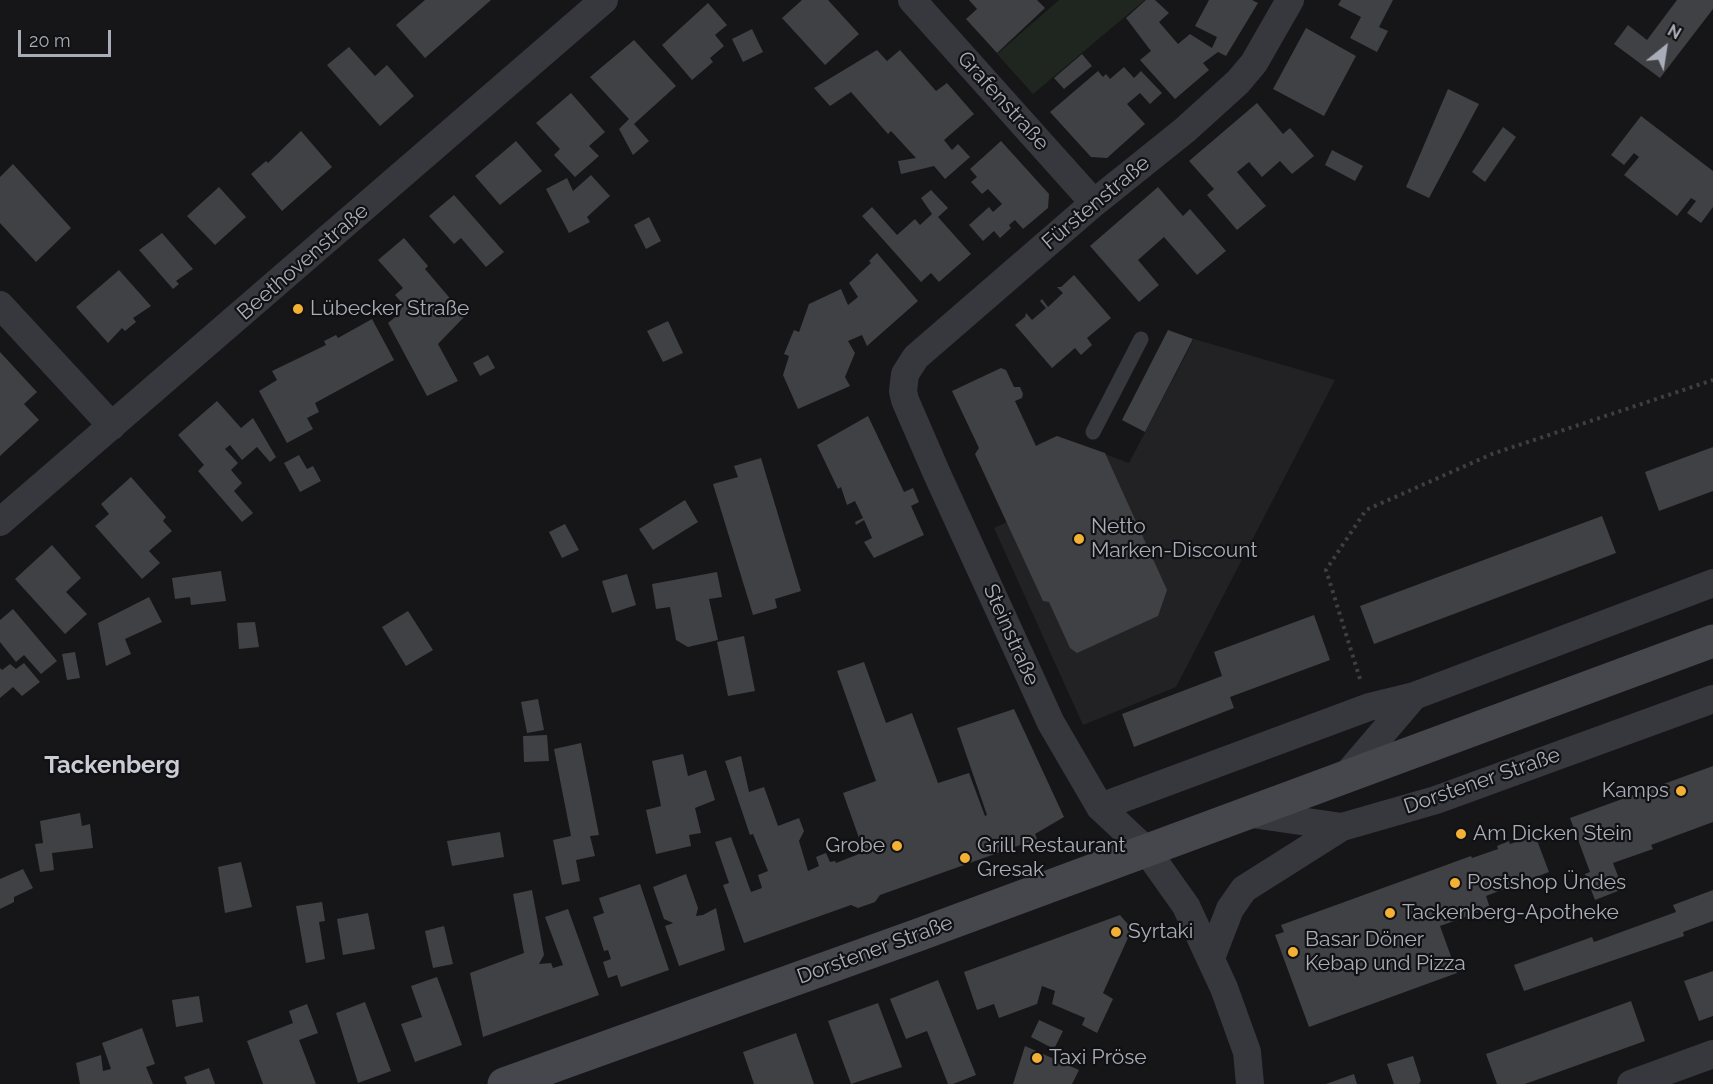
<!DOCTYPE html>
<html>
<head>
<meta charset="utf-8">
<style>
  body { margin:0 }
  #map { position:relative; width:1713px; height:1084px; overflow:hidden; background:#161618; font-family:Raleway,sans-serif }
  canvas { display:block }
  .north { position:absolute; left:1635px; top:18px; width:60px; height:60px; -webkit-text-stroke:4px #111113; paint-order:stroke; rotate:30deg; font-size:16px; font-weight:700; line-height:24px; text-align:center; color:#a8adb8 }
  .north::after { content:''; display:block; margin:auto; width:21px; height:27px; background:#a8adb8; clip-path:polygon(50% 0,100% 100%,50% 72%,0 100%) }
  .scale { position:absolute; left:18px; top:30px; width:93px; height:27px; box-sizing:border-box; border:3px solid #a8adb8; border-top:0; padding-left:8px; font-size:18px; line-height:21px; white-space:nowrap; color:#a8adb8; -webkit-text-stroke:4px #111113; paint-order:stroke }
</style>
</head>
<body>
<div id="map">
<canvas width="1713" height="1084"></canvas>
<div class="north">N</div>
<div class="scale">20 m</div>
</div>
<script>
const ctx = document.querySelector('canvas').getContext('2d');
ctx.lineJoin = 'round';
function paint(path, color) {
  ctx.fillStyle = color;
  ctx.fill(path, 'evenodd');
}
function shape(rows) {
  const path = new Path2D();
  for (const r of rows) {
    path.moveTo(r[0], r[1]);
    for (let i = 2; i < r.length; i += 2) path.lineTo(r[i], r[i + 1]);
  }
  return path;
}
function stroke(path, color, width, dash) {
  ctx.strokeStyle = color;
  ctx.lineWidth = width;
  ctx.lineCap = dash ? 'butt' : 'round';
  ctx.setLineDash(dash || []);
  ctx.stroke(path);
}
function drawText(font, color, halo, rows, align = 'center') {
  ctx.font = font + ' Raleway,sans-serif';
  ctx.lineWidth = 4.5;
  ctx.setLineDash([]);
  ctx.textBaseline = 'middle';
  ctx.strokeStyle = halo;
  ctx.fillStyle = color;
  for (const [text, x, y, turn = 0] of rows) {
    ctx.save();
    ctx.translate(x, y);
    ctx.rotate((+turn || 0) * Math.PI / 180);
    ctx.textAlign = isNaN(turn) ? turn : align;
    if (halo) ctx.strokeText(text, 0, 0);
    ctx.fillText(text, 0, 0);
    ctx.restore();
  }
}
paint(shape([
  [1194,339,1335,380,1176,687,1083,725,994,528,1062,497,1038,444,1057,436,1129,463]
]), '#222225');
paint(shape([
  [1059,0,1145,0,1033,94,997,54]
]), '#1e261f');
paint(shape([
  [425,0,491,0,425,58,396,25],
  [802,0,828,0,859,34,825,65,782,18],
  [969,0,1037,0,1045,8,997,53,966,19,977,9],
  [1146,0,1155,0,1169,13,1159,22,1178,44,1190,34,1212,48,1217,37,1195,26,1209,0,1252,0,1258,3,1226,56,1218,52,1203,63,1209,70,1175,99,1140,60,1151,51,1126,18],
  [1341,0,1393,0,1379,27,1388,31,1377,52,1350,38,1361,17,1338,5],
  [1677,0,1713,0,1713,9,1660,78,1614,44,1628,25,1647,40],
  [708,3,727,25,715,35,724,46,710,58,713,62,692,80,662,45],
  [1306,28,1356,56,1324,116,1273,89],
  [752,29,763,52,743,62,732,39],
  [634,40,676,86,634,124,649,141,633,155,619,129,629,119,590,77],
  [349,47,375,76,387,65,414,96,380,126,327,65],
  [877,50,887,61,900,50,936,91,947,83,974,114,944,140,952,150,958,144,970,157,945,179,934,166,901,174,898,161,916,158,891,131,888,134,851,92,830,106,814,88],
  [1082,54,1092,66,1064,89,1054,78],
  [1124,67,1134,78,1141,71,1162,93,1150,104,1140,93,1127,104,1145,124,1107,158,1091,157,1050,112,1098,71,1103,77,1106,74,1110,79],
  [1448,89,1479,104,1429,198,1406,187],
  [571,93,605,132,589,146,599,156,575,177,554,155,560,149,536,123],
  [1257,103,1283,134,1290,128,1314,156,1292,174,1280,161,1262,177,1249,162,1237,172,1266,206,1237,230,1207,195,1214,189,1189,161],
  [1641,116,1713,171,1713,207,1701,223,1687,213,1696,201,1691,198,1677,216,1624,175,1639,157,1634,153,1624,165,1611,155],
  [1503,127,1516,137,1485,182,1472,172],
  [301,131,332,167,282,211,251,174,266,161,268,163],
  [516,141,542,171,500,205,475,176],
  [1001,141,1049,194,1048,208,1023,229,1015,220,1009,225,1011,228,1000,238,994,231,983,241,969,225,989,207,993,212,1002,204,988,189,982,194,971,182,977,177,970,169],
  [1332,150,1363,166,1355,181,1325,165],
  [13,164,71,228,36,262,0,223,0,177],
  [591,175,610,196,587,217,590,222,569,233,546,189,567,178,573,191],
  [219,187,246,217,215,245,187,216],
  [1158,187,1183,216,1190,209,1226,251,1197,275,1164,237,1138,260,1159,285,1139,302,1090,246],
  [931,190,948,208,938,217,971,254,939,282,931,273,921,282,862,216,872,207,897,235,915,219,920,225,932,214,921,198],
  [454,195,504,252,486,267,461,238,454,244,429,216],
  [649,217,661,241,646,249,634,225],
  [162,233,193,269,176,281,179,284,173,289,139,250],
  [404,238,428,266,425,269,465,316,438,344,458,381,427,396,388,323,399,314,403,304,395,295,403,288,378,260],
  [877,253,918,301,867,346,862,335,848,341,855,353,845,377,850,386,798,409,783,375,789,356,784,354,794,330,799,332,809,304,841,289,848,305,858,297,849,283,871,263,869,261],
  [119,270,151,306,133,318,136,322,131,326,125,331,122,328,108,343,76,307],
  [1074,275,1111,318,1087,338,1092,345,1081,355,1075,348,1052,368,1015,325,1025,317,1026,313,1032,320,1046,308,1040,301,1042,299,1048,307,1063,293,1057,287,1061,287],
  [372,319,394,360,315,403,319,412,307,418,313,429,287,443,259,391,277,380,272,371,326,345,324,341,336,335,338,338],
  [668,321,683,353,663,362,647,331],
  [1168,330,1193,339,1145,432,1122,420],
  [0,352,37,392,24,404,39,420,0,456],
  [488,355,495,368,480,376,473,363],
  [1001,368,1006,370,1014,387,1020,387,1023,394,1022,398,1015,401,1036,446,1057,436,1105,453,1167,590,1158,616,1077,653,1070,648,1049,602,1043,601,975,454,979,448,952,391],
  [217,401,241,428,253,418,276,457,270,462,257,447,242,460,230,445,225,449,238,463,231,470,242,483,234,491,253,513,242,522,198,471,204,465,178,435],
  [868,416,904,492,913,488,919,502,911,506,924,535,874,558,864,542,872,538,864,520,856,525,855,522,863,518,855,501,847,505,841,487,838,489,817,445],
  [1713,447,1713,491,1659,511,1645,472],
  [299,455,307,469,313,466,321,481,300,492,284,463],
  [761,458,801,591,775,599,777,608,753,615,713,484,738,477,734,466],
  [131,477,166,517,163,521,172,531,149,551,160,563,142,579,95,526,109,514,101,504],
  [685,500,698,522,653,550,639,529],
  [1602,516,1616,553,1374,644,1360,606],
  [565,524,579,550,562,558,549,532],
  [52,545,81,578,66,592,87,614,65,634,15,579],
  [221,571,226,601,191,605,190,597,175,599,172,578],
  [717,572,722,597,709,599,718,640,688,647,676,640,670,607,656,609,652,584],
  [627,574,636,605,612,613,602,581],
  [149,597,162,622,125,639,131,654,106,666,98,623],
  [13,609,57,661,41,674,24,655,16,662,0,642,0,620],
  [408,611,433,650,406,666,382,627],
  [1314,615,1330,660,1230,697,1234,708,1134,747,1122,714,1222,676,1214,652],
  [255,622,259,647,239,649,237,623],
  [744,636,755,691,728,696,717,642],
  [75,652,80,678,67,680,62,654],
  [864,662,886,723,912,713,938,783,969,773,985,816,987,815,957,728,1014,709,1064,817,1035,834,1037,839,880,895,875,902,858,908,851,905,744,943,723,885,729,883,715,842,731,837,751,892,762,888,758,875,768,871,753,834,750,835,725,761,741,756,749,792,764,787,778,826,799,818,804,831,799,841,808,871,819,866,816,857,826,853,830,862,835,861,836,863,864,852,843,793,876,781,837,671],
  [24,663,40,682,22,696,13,687,0,698,0,668,2,670,10,664,16,669],
  [538,699,544,730,527,733,521,702],
  [547,735,549,761,524,762,523,736],
  [581,743,599,835,590,836,595,856,576,860,580,881,562,885,553,840,571,836,554,749],
  [683,754,688,776,706,770,715,800,695,808,701,833,689,835,691,846,656,854,646,810,661,806,652,761],
  [1713,766,1713,822,1651,845,1653,849,1613,863,1623,889,1595,900,1585,874,1590,872,1570,818],
  [80,813,82,826,90,824,93,848,52,853,54,870,40,872,35,844,43,843,40,821],
  [500,832,504,857,452,866,447,841],
  [1535,835,1549,872,1486,896,1490,908,1440,926,1457,973,1309,1027,1275,935,1284,932,1281,925,1471,856,1472,858,1498,849,1497,846,1509,841,1510,844],
  [241,862,252,907,225,913,218,867],
  [23,869,33,888,14,897,14,902,0,909,0,879],
  [686,874,698,908,696,916,703,915,716,908,725,950,679,966,665,926,673,923,664,919,653,887],
  [640,884,669,970,621,987,617,975,608,978,603,962,611,959,608,950,604,951,593,917,604,913,599,898],
  [532,890,544,955,539,964,551,963,553,968,563,965,545,917,568,909,599,995,483,1037,470,973,524,953,513,894],
  [1713,890,1713,921,1683,932,1684,936,1524,991,1514,965,1592,937,1594,942,1676,912,1673,905],
  [322,902,325,921,319,922,325,959,306,963,296,906],
  [368,913,375,949,343,955,337,919],
  [1120,915,1132,929,1103,993,1113,999,1097,1033,1082,1025,1085,1018,1052,1004,1055,991,1042,986,1037,1004,999,1018,994,1004,977,1010,964,972],
  [444,926,453,964,433,968,425,931],
  [1713,971,1713,1016,1699,1021,1684,981],
  [437,977,462,1045,415,1062,401,1024,422,1017,411,986],
  [938,980,976,1075,953,1084,948,1084,927,1031,906,1039,890,999],
  [199,996,203,1022,176,1027,172,1000],
  [1631,1001,1645,1041,1525,1084,1497,1084,1486,1054],
  [365,1002,391,1071,358,1083,336,1013],
  [878,1003,902,1067,851,1084,828,1021],
  [307,1004,318,1033,299,1040,316,1084,263,1084,247,1041,293,1023,289,1011],
  [1039,1020,1063,1031,1054,1049,1031,1037],
  [142,1028,155,1064,146,1067,153,1084,80,1084,76,1063,101,1055,103,1071,111,1069,102,1043],
  [796,1033,814,1084,754,1084,743,1052],
  [1025,1046,1079,1070,1072,1084,1013,1084],
  [1413,1056,1421,1081,1419,1084,1394,1084,1387,1064],
  [209,1068,215,1084,187,1084,184,1077],
  [1354,1074,1357,1084,1326,1084]
]), '#404145');
stroke(shape([
  [1360,679,1326,570,1366,510,1492,454,1713,380]
]), '#3d3f44', 4, [3, 4.5]);
stroke(shape([
  [1093,432,1141,339]
]), '#37383d', 15);
stroke(shape([
  [912,0,1094,203],
  [0,305,112,426],
  [0,522,604,0],
  [1344,778,1414,696],
  [1100,807,1369,707,1414,696,1713,583],
  [1245,813,1342,827,1436,800,1713,699],
  [1211,958,1230,909,1244,889,1342,827],
  [1250,1084,1247,1052,1224,988,1186,906,1147,851,1100,807,1051,723,937,474,905,400,903,391,905,374,916,357,1094,203,1185,130,1238,82,1254,63,1290,0],
  [1631,1084,1713,1054]
]), '#37383d', 28);
stroke(shape([
  [504,1084,918,935,1713,641]
]), '#45474d', 33);
for (const [x, y, r, color] of [
  [298,309,6,"#f2b134"],
  [1079,539,6,"#f2b134"],
  [1681,791,6,"#f2b134"],
  [1461,834,6,"#f2b134"],
  [897,846,6,"#f2b134"],
  [965,858,6,"#f2b134"],
  [1455,883,6,"#f2b134"],
  [1390,913,6,"#f2b134"],
  [1116,932,6,"#f2b134"],
  [1293,952,6,"#f2b134"],
  [1037,1058,6,"#f2b134"]
]) {
  const dot = new Path2D();
  dot.arc(x, y, r, 0, 2 * Math.PI);
  ctx.fillStyle = color;
  ctx.fill(dot);
  stroke(dot, '#111113', 2);
}
drawText('21px', '#a8adb8', '#111113', [
  ["Grafenstraße",1003,101,48],
  ["Fürstenstraße",1096,203,-40],
  ["Beethovenstraße",303,262,-41],
  ["Steinstraße",1011,635,66],
  ["Dorstener Straße",1482,781,-19],
  ["Dorstener Straße",875,950,-20]
]);
drawText('21px', '#a8adb8', '#111113', [
  ["Lübecker Straße",310,309],
  ["Netto",1091,527],
  ["Marken-Discount",1091,551],
  ["Kamps",1669,791,"right"],
  ["Am Dicken Stein",1473,834],
  ["Grobe",885,846,"right"],
  ["Grill Restaurant",977,846],
  ["Gresak",977,870],
  ["Postshop Ündes",1467,883],
  ["Tackenberg-Apotheke",1402,913],
  ["Syrtaki",1128,932],
  ["Basar Döner",1305,940],
  ["Kebap und Pizza",1305,964],
  ["Taxi Pröse",1049,1058]
], 'left');
drawText('bold 24px', '#c9ccd4', '#111113', [
  ["Tackenberg",112,766]
]);
</script>
</body>
</html>
